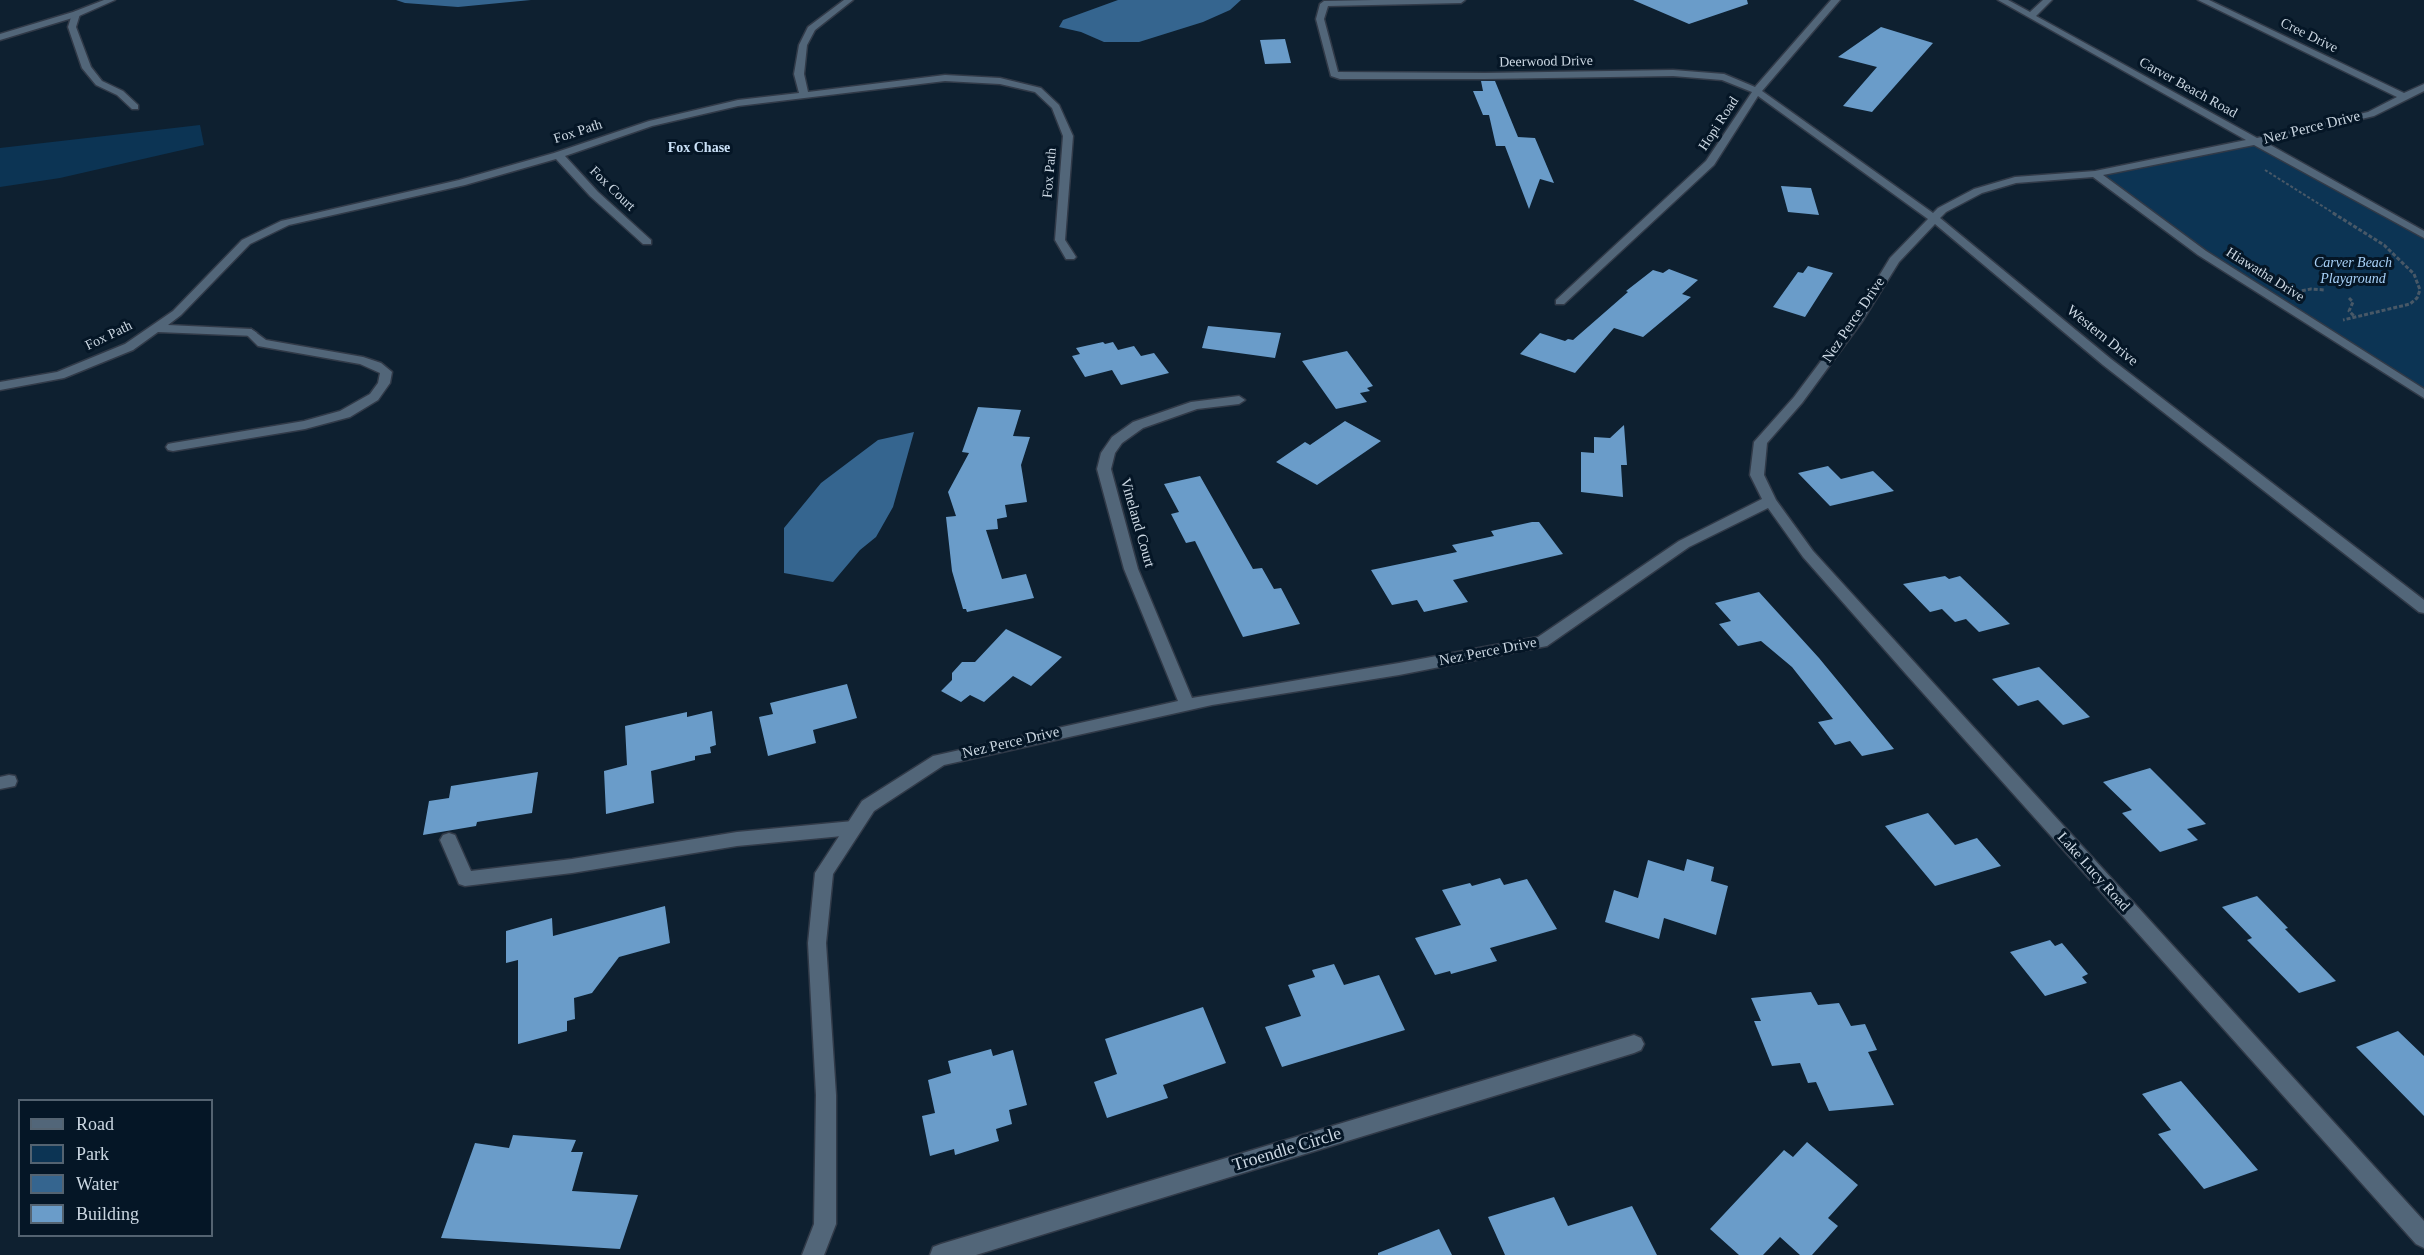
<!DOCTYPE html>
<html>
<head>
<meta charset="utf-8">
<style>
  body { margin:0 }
  #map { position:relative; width:2424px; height:1255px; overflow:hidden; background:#0e2030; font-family:Georgia,serif }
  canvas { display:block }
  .legend { position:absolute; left:18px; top:1099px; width:195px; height:138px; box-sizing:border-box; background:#051626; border:2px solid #546371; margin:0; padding:8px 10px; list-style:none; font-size:18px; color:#cbd7e2 }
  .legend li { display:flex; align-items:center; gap:12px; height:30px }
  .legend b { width:30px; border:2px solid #546371 }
</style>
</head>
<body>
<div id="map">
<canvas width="2424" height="1255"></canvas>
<ul class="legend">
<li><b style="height:8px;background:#526679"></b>Road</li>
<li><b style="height:16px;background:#0c3454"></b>Park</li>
<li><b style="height:16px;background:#35658f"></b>Water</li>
<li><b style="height:16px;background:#6a9cc9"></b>Building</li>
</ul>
</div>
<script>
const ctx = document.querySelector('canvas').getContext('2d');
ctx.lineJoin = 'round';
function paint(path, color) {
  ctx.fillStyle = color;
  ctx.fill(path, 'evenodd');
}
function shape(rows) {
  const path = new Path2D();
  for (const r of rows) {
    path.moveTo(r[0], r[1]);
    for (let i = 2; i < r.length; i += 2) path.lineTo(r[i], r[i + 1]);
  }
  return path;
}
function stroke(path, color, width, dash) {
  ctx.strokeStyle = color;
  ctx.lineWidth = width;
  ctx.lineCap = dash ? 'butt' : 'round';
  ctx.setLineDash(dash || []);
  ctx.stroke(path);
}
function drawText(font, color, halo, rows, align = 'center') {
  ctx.font = font + ' Georgia,serif';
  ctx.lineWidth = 6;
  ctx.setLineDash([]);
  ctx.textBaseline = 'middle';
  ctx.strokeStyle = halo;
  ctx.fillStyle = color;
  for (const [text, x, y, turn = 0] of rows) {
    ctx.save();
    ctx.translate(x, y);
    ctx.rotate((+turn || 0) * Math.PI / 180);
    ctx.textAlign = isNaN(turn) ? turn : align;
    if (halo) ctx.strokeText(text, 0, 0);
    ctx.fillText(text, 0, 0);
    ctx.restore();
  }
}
paint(shape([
  [200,125,204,145,60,178,0,187,0,148],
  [2258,141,2424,235,2424,393,2202,253,2095,174]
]), '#0c3454');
paint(shape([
  [396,0,531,0,458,7,405,3],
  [1118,0,1241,0,1230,10,1203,22,1139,42,1104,42,1081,32,1059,27,1063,20],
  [914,432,893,507,876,537,860,550,833,582,784,573,784,528,821,483,878,440]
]), '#35658f');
paint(shape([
  [1633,0,1747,0,1748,4,1689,24],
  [1881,27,1933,43,1872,112,1843,106,1877,67,1838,57],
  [1285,39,1291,63,1265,64,1260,40],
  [1481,81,1495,81,1518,137,1535,138,1554,183,1540,179,1529,209,1505,146,1496,146,1489,115,1483,115,1473,91,1483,91],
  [1781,186,1811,188,1819,215,1788,212],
  [1808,266,1833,273,1805,317,1773,307,1798,272,1803,273],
  [1669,269,1698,280,1682,294,1691,297,1643,337,1614,328,1575,373,1520,354,1540,333,1565,341,1568,339,1573,340,1628,292,1626,291,1653,270,1663,273],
  [1208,326,1281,333,1275,358,1202,348],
  [1103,342,1105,344,1113,342,1118,350,1134,346,1141,356,1154,353,1169,373,1121,385,1112,370,1085,377,1072,356,1080,354,1076,348],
  [1347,351,1373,386,1367,388,1370,391,1360,393,1367,402,1336,409,1302,361],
  [978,407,1021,410,1013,436,1030,437,1021,465,1027,502,1005,505,1007,517,997,519,998,529,986,530,1002,579,1026,574,1034,598,967,612,966,609,963,609,952,571,946,517,956,516,948,492,969,453,962,452],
  [1345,421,1381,441,1317,485,1276,462,1305,442,1310,445],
  [1624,425,1627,465,1621,465,1623,497,1581,492,1581,452,1594,453,1594,437,1610,438],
  [1828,466,1841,479,1873,471,1894,491,1830,506,1798,473],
  [1200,476,1253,569,1262,568,1274,589,1281,588,1300,624,1243,637,1195,541,1186,543,1171,514,1179,512,1164,484],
  [1532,522,1539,522,1563,554,1453,580,1468,602,1424,612,1417,600,1392,605,1371,570,1457,552,1452,545,1494,536,1491,531],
  [1945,576,1949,579,1960,576,2010,624,1979,632,1966,619,1955,622,1942,609,1930,612,1903,584],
  [1759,592,1819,658,1894,749,1862,756,1850,741,1835,745,1818,722,1833,719,1792,667,1761,641,1738,646,1719,624,1731,621,1715,603],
  [1006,629,1062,657,1031,686,1013,676,984,702,970,695,961,702,941,691,952,680,952,673,962,662,975,662],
  [2039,667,2090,717,2063,725,2038,700,2018,706,1992,679],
  [847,684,857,718,813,730,816,743,768,756,759,717,773,714,770,703],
  [712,711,716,745,710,747,711,753,695,756,695,760,651,771,654,803,606,814,604,771,627,765,625,726,687,712,687,717],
  [2150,768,2206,824,2187,829,2198,840,2160,852,2122,813,2132,810,2103,782],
  [538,772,532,813,477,822,476,826,423,835,429,801,449,798,451,786],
  [1928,813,1955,845,1977,838,2001,866,1935,886,1885,826],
  [1687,859,1714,867,1711,881,1728,886,1716,935,1664,918,1659,939,1605,922,1614,890,1638,898,1648,860,1684,871],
  [1500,878,1504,885,1527,879,1557,929,1490,948,1497,961,1451,974,1450,971,1435,975,1415,938,1461,925,1442,890,1470,883,1472,886],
  [2257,896,2288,928,2285,929,2336,981,2299,993,2247,940,2252,938,2222,907],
  [665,906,670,943,619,957,592,993,574,998,575,1019,567,1021,567,1031,518,1044,518,960,506,963,506,931,552,918,553,936],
  [2050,940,2055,946,2062,943,2088,974,2082,977,2087,983,2045,996,2010,952],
  [1334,964,1344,985,1379,975,1405,1030,1282,1067,1265,1027,1301,1016,1288,985,1315,977,1312,970],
  [1811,992,1818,1005,1839,1003,1851,1026,1865,1024,1877,1050,1868,1052,1894,1105,1829,1111,1816,1082,1808,1083,1800,1063,1772,1066,1754,1021,1761,1021,1751,998],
  [1203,1007,1226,1063,1163,1085,1168,1098,1107,1118,1094,1082,1117,1074,1105,1039],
  [2398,1031,2424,1056,2424,1116,2356,1047],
  [991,1049,993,1056,1013,1050,1027,1105,1009,1110,1012,1124,996,1129,999,1141,955,1155,954,1149,930,1156,922,1116,935,1113,928,1080,951,1073,948,1061],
  [2181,1081,2258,1170,2204,1189,2158,1134,2171,1130,2142,1094],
  [513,1135,576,1140,571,1152,583,1152,572,1191,638,1195,620,1249,441,1238,475,1143,509,1148],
  [1807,1142,1858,1185,1828,1218,1838,1226,1812,1255,1800,1255,1780,1237,1763,1255,1739,1255,1710,1229,1784,1150,1793,1157],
  [1554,1197,1568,1226,1632,1206,1657,1255,1505,1255,1488,1217],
  [1439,1229,1452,1255,1378,1255,1378,1253]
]), '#6a9cc9');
const service = shape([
  [76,11,80,14,76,27,91,67,102,81,123,91,138,105,138,109,132,109,117,95,96,85,82,68,68,27,72,14,76,11],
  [251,329,266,340,363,357,381,363,392,372,390,383,378,400,350,417,305,429,173,451,168,450,166,447,168,444,173,443,304,421,340,411,370,394,378,383,380,373,360,364,258,346,245,333,251,329],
  [853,821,859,823,862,828,859,833,853,835,737,846,572,873,465,886,459,884,440,840,443,835,449,833,455,835,471,871,572,859,737,832,853,821]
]);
const minor = shape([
  [844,0,853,0,815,30,807,45,804,74,808,92,945,75,1000,78,1041,88,1059,105,1073,136,1065,240,1076,257,1074,259,1066,259,1055,240,1063,136,1052,108,1035,92,1000,84,945,81,738,106,652,126,565,156,598,192,651,240,651,244,643,244,590,196,556,159,465,185,289,225,250,244,181,315,168,325,251,329,257,333,255,336,158,332,133,350,64,378,0,390,0,382,57,372,125,344,173,311,242,240,281,221,459,180,554,153,649,121,738,100,799,93,794,74,799,45,808,27,844,0],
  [1374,0,1465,0,1461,3,1328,6,1324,19,1338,72,1485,73,1673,70,1724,74,1755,87,1831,0,1840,0,1762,91,1933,213,1938,208,1974,189,2015,177,2095,171,2246,140,1998,0,2008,0,2030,12,2043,0,2052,0,2036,16,2257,138,2368,112,2397,97,2198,0,2209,0,2404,93,2424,84,2424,91,2374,116,2265,142,2424,231,2424,238,2254,145,2103,175,2206,251,2424,389,2424,398,2198,255,2093,177,2016,183,1982,193,1946,212,1940,218,2111,359,2424,600,2424,613,2419,612,2103,365,1935,224,1899,262,1863,320,1802,403,1767,443,1764,475,1776,500,1813,551,2424,1221,2424,1248,2416,1244,1906,674,1803,557,1768,508,1689,547,1547,646,1399,675,1212,705,944,765,874,811,833,874,826,943,836,1095,836,1224,824,1255,802,1255,814,1224,816,1095,808,943,815,873,862,801,933,756,1178,701,1124,569,1097,469,1101,453,1112,437,1133,422,1191,402,1239,396,1245,400,1239,404,1197,409,1143,428,1122,443,1115,453,1111,469,1138,569,1192,698,1399,663,1538,637,1679,541,1762,499,1750,475,1754,442,1794,397,1854,317,1890,258,1928,219,1758,96,1714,165,1564,304,1556,304,1556,300,1706,161,1752,92,1722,80,1673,76,1485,79,1340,79,1331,76,1316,19,1320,4,1324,1,1374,0],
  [9,775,15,776,17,781,15,786,0,789,0,777,9,775],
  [1634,1035,1641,1038,1644,1044,1641,1050,1634,1053,976,1255,930,1255,933,1247,941,1244,1634,1035]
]);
const tertiary = shape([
  [104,0,115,0,79,16,0,40,0,34,73,12,104,0]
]);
stroke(service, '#313a48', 3);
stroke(minor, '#313a48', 3);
stroke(tertiary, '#313a48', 3);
stroke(shape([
  [2265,170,2335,214]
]), '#485867', 2, [3, 2]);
stroke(shape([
  [2333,213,2384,245,2414,274,2420,290,2417,298,2410,304,2343,320],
  [2296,292,2311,289,2325,290],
  [2349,298,2353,302,2349,311,2355,317]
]), '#485867', 3, [4, 2]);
paint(service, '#526679');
paint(minor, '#526679');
paint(tertiary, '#526679');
drawText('14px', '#cbd7e2', '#051626', [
  ["Cree Drive",2309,36,26],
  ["Deerwood Drive",1546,62,-1],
  ["Carver Beach Road",2188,88,29],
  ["Hopi Road",1719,124,-57],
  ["Fox Path",578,132,-18],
  ["Fox Path",1050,173,-85],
  ["Fox Court",612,189,44],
  ["Hiawatha Drive",2265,275,32],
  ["Fox Path",109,336,-26]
]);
drawText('bold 14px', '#cae1f7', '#051626', [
  ["Fox Chase",699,148]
]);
drawText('italic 14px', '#a8d1f8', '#051626', [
  ["Carver Beach",2353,263],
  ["Playground",2353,279]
]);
drawText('15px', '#cbd7e2', '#051626', [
  ["Nez Perce Drive",2312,128,-14],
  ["Nez Perce Drive",1854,320,-56],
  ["Western Drive",2102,336,39],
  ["Vineland Court",1137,523,74],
  ["Nez Perce Drive",1488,652,-11],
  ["Nez Perce Drive",1011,743,-13],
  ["Lake Lucy Road",2093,872,48]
]);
drawText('18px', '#cbd7e2', '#051626', [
  ["Troendle Circle",1287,1150,-17]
]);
</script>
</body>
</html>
